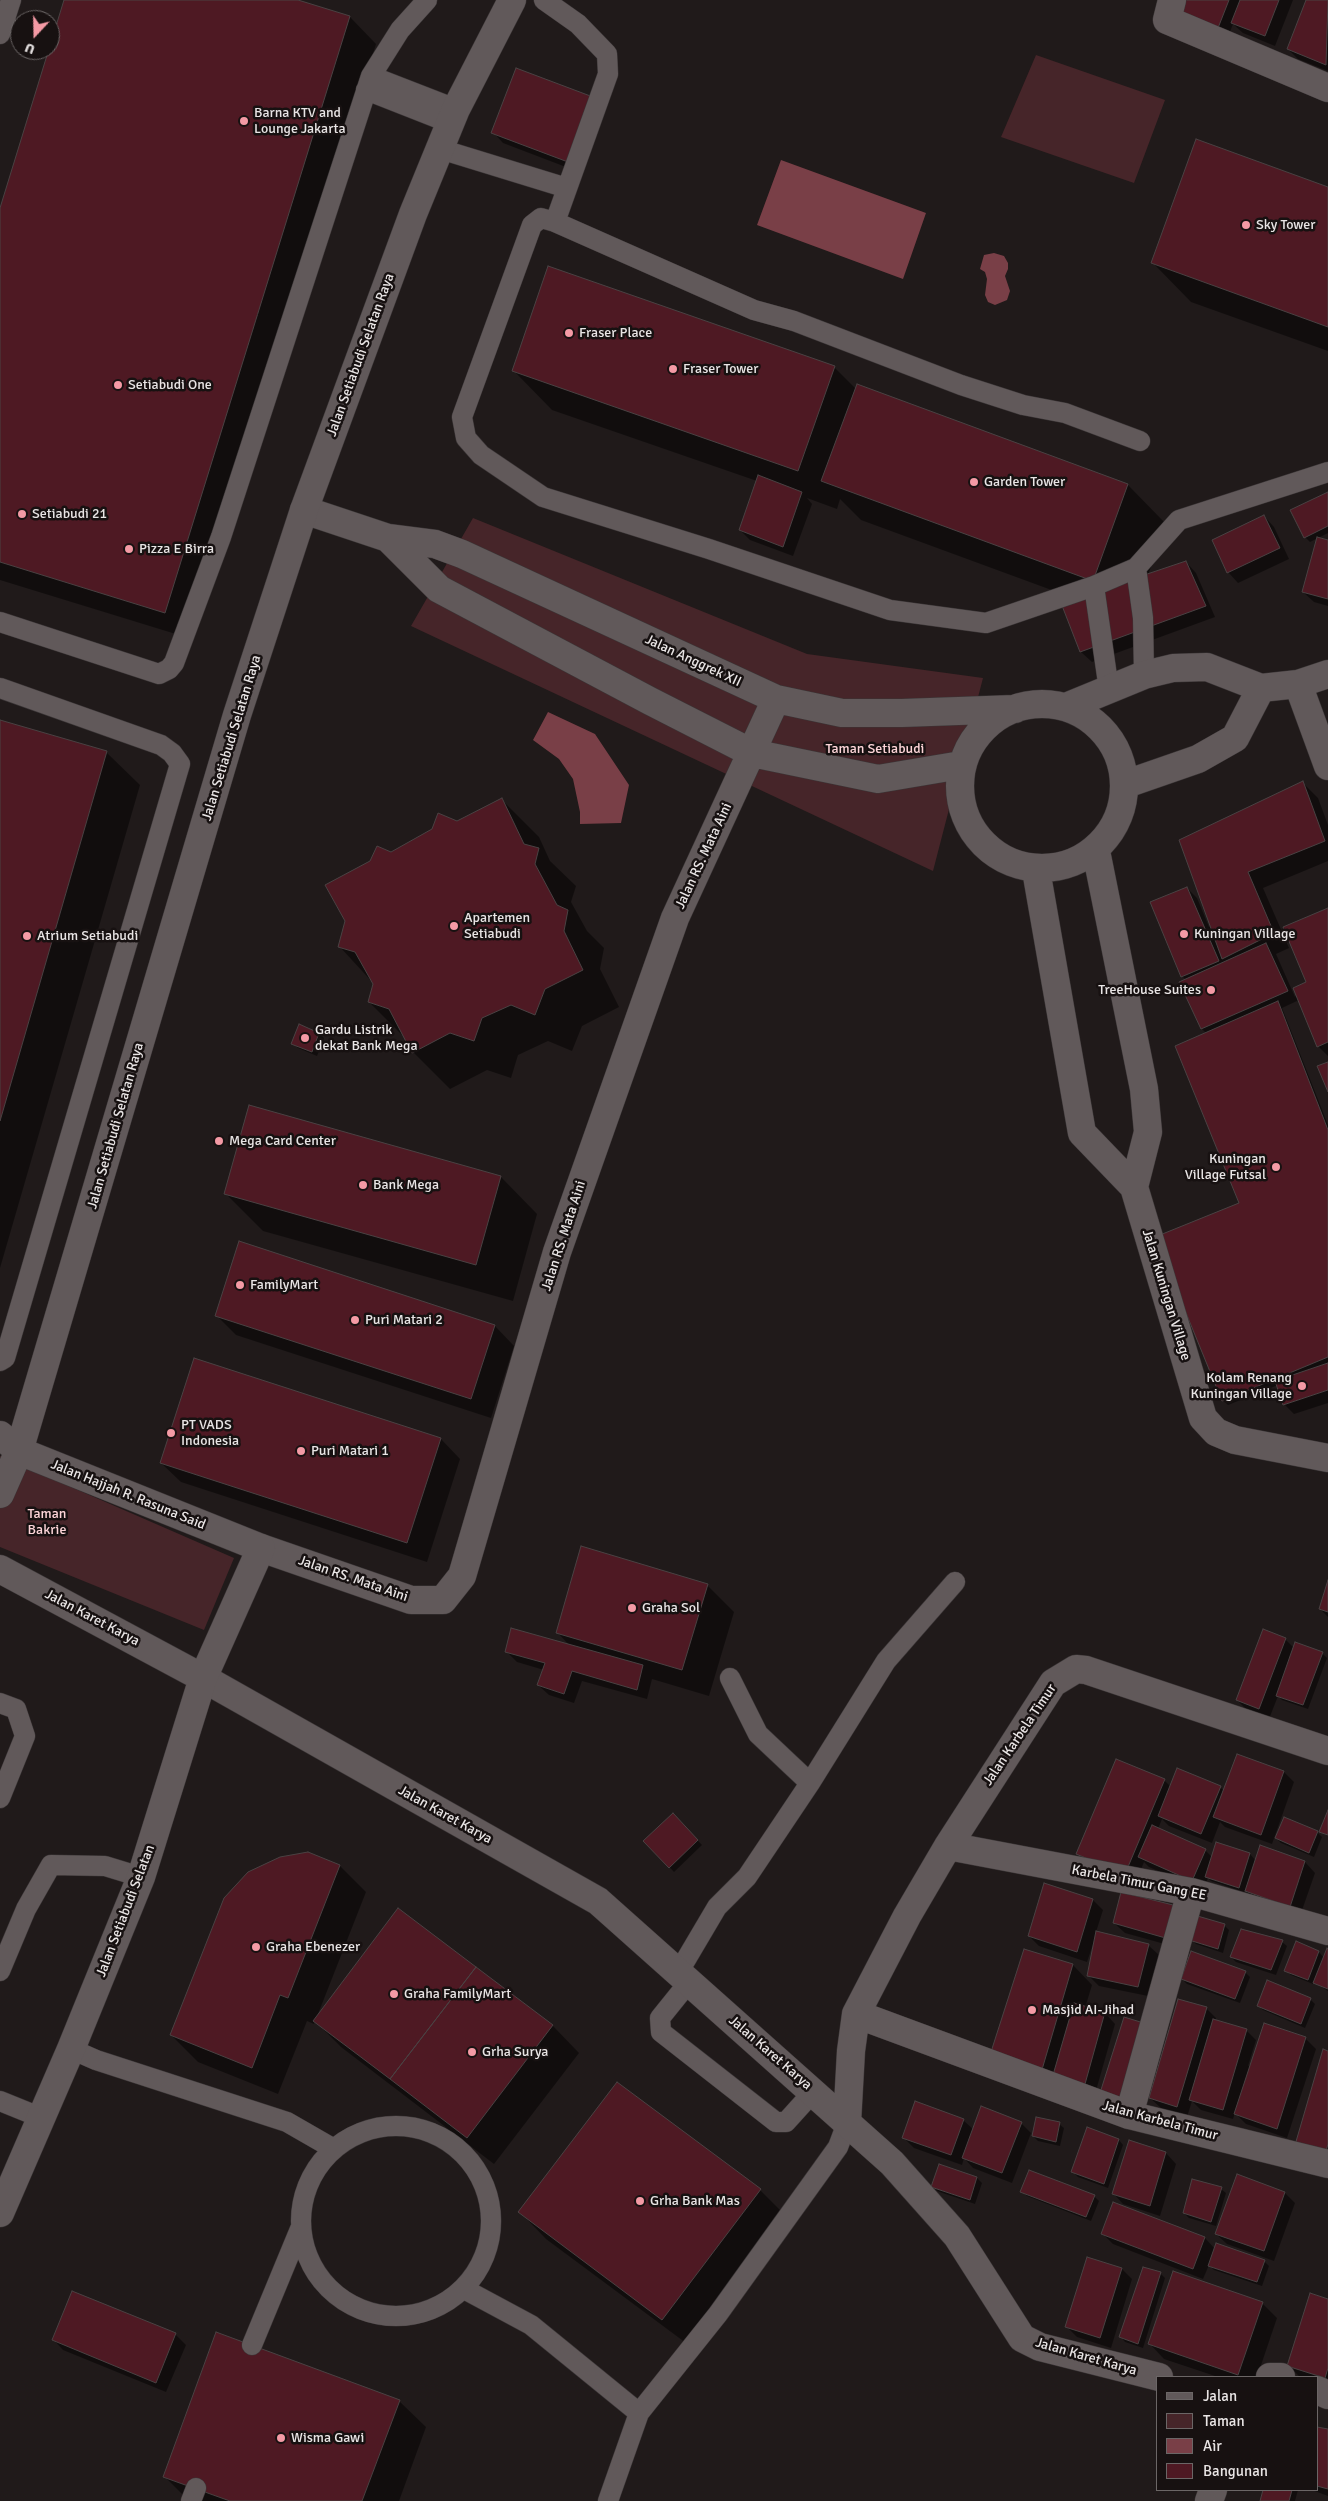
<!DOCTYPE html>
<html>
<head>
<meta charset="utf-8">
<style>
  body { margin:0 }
  #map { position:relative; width:1328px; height:2501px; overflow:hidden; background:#201a1a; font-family:Signika,sans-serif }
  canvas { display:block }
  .legend { position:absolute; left:1156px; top:2376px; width:162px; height:115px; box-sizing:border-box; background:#171111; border:1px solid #6b6666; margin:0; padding:6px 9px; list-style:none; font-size:15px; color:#e9e5e5 }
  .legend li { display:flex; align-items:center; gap:10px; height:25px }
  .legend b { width:25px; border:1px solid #6b6666 }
  .north { position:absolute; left:10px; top:10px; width:50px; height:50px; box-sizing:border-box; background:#171111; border:1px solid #6b6666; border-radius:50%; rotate:201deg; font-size:14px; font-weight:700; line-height:20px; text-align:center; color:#e9e5e5 }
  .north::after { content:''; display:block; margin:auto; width:18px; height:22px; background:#f49aa5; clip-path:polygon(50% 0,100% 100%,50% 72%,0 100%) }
</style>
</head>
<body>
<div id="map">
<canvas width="1328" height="2501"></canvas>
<ul class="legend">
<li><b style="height:6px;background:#61595a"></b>Jalan</li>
<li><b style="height:14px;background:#462529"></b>Taman</li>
<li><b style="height:14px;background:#793f47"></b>Air</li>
<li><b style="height:14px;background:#4e1923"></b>Bangunan</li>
</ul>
<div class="north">U</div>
</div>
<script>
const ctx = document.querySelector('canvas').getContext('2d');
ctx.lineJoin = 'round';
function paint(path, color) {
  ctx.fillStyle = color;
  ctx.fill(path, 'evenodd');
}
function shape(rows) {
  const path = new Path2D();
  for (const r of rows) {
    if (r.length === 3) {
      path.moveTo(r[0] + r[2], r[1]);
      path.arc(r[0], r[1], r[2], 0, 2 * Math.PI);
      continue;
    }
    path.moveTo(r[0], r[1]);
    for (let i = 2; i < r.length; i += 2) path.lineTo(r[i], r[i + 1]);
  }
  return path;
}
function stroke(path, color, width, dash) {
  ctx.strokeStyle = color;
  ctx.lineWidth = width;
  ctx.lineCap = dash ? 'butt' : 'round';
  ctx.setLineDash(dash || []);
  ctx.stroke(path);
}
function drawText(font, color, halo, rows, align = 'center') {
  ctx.font = font + ' Signika,sans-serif';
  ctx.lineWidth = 5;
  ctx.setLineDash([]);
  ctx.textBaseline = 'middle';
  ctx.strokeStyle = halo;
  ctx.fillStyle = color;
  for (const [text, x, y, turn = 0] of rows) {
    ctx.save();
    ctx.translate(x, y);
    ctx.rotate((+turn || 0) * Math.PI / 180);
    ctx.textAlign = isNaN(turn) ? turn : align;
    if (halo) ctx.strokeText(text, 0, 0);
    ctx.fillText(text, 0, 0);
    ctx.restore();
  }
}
paint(shape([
  [1036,55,1165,100,1134,183,1001,137],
  [473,518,807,654,983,678,933,871,411,626],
  [0,1456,234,1558,204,1630,0,1547]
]), '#462529');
paint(shape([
  [781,160,926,213,903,279,757,225],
  [994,253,1004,256,1008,263,1008,269,1005,276,1010,291,1007,300,995,305,988,302,985,295,987,279,985,272,980,269,984,255],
  [548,712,595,734,629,785,621,823,580,824,580,812,573,779,559,759,533,740]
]), '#793f47');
paint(shape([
  [66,0,294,0,350,17,376,44,192,639,0,580,0,212],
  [1181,0,1293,0,1275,46,1243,33,1233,24,1228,37],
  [1308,0,1328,0,1328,71,1298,59,1288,49],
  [517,69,579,172,503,143,493,132],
  [1328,188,1328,351,1191,302,1153,263],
  [834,367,856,389,1128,485,1166,524,1148,575,1186,562,1196,573,1215,617,1092,662,1081,652,1062,604,1076,599,861,520,840,499,837,509,807,498,812,504,793,556,750,540,740,530,757,481,552,410,514,371],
  [1328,494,1328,533,1310,542,1305,537],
  [1264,516,1274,527,1289,559,1238,583,1228,572],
  [1328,541,1328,606,1314,602,1303,592],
  [0,722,106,752,140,785,0,1268],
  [1303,783,1318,798,1328,825,1328,861,1263,888,1289,948,1276,954,1295,997,1308,983,1328,909,1328,1056,1318,1046,1299,1000,1282,1008,1328,1125,1328,1403,1294,1414,1284,1404,1278,1385,1228,1405,1223,1400,1240,1204,1206,1033,1202,1029,1180,983,1186,980,1182,976,1151,903,1187,888,1197,898,1209,927,1211,926],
  [502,800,539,837,550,861,576,886,571,902,587,931,604,948,600,969,619,1007,582,1026,572,1051,548,1041,518,1055,511,1078,487,1070,450,1089,413,1052,406,1039,369,1002,374,984,340,947,391,853],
  [319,1034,324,1038,317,1056,298,1048,293,1043],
  [501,1177,537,1214,513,1301,263,1231,226,1194],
  [239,1243,495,1326,514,1346,491,1418,236,1335,216,1315],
  [194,1360,441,1439,460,1459,427,1562,181,1482,161,1463],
  [1328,1584,1328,1617,1320,1609],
  [707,1585,734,1612,709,1696,652,1679,647,1699,582,1681,574,1703,549,1695,538,1685,544,1670,517,1662,506,1651,570,1646,557,1632],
  [1285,1639,1294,1648,1322,1653,1327,1658,1308,1709,1282,1700,1278,1696,1269,1719,1247,1710,1237,1700],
  [1238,1755,1284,1772,1294,1782,1272,1844,1225,1827,1220,1822,1212,1843,1169,1826,1162,1819,1158,1829,1205,1850,1212,1857,1250,1854,1256,1861,1261,1847,1305,1862,1315,1873,1300,1916,1256,1901,1244,1890,1244,1892,1211,1881,1208,1878,1203,1891,1149,1867,1144,1862,1135,1884,1088,1863,1078,1853,1164,1780,1171,1787,1220,1787,1224,1791],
  [673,1815,702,1845,674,1872,645,1841],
  [1317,1832,1322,1837,1314,1857,1281,1843,1276,1838],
  [340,1866,366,1892,318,2014,398,1910,553,2026,579,2053,494,2164,341,2047,315,2021,314,2024,307,2021,278,2094,198,2062,171,2035],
  [1122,1894,1179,1948,1125,1933,1114,1923],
  [1093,1900,1103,1910,1096,1932,1148,1945,1159,1955,1148,1996,1099,1986,1088,1975,1094,1944,1093,1944,1087,1962,1039,1946,1029,1936],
  [1224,1925,1229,1930,1223,1953,1196,1944,1191,1939],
  [1282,1942,1287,1946,1276,1975,1236,1962,1231,1957],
  [1297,1943,1319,1952,1324,1958,1328,1950,1328,1991,1314,1982,1313,1984,1291,1975,1286,1970],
  [1073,1965,1092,1985,1085,2008,1105,2013,1115,2024,1095,2094,1012,2075],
  [1245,1972,1250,1977,1240,2003,1187,1984,1182,1979],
  [1310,1999,1315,2004,1305,2028,1263,2010,1258,2005],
  [1206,2008,1216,2018,1216,2020,1246,2030,1256,2040,1248,2066,1305,2038,1316,2049,1287,2138,1246,2124,1235,2113,1233,2119,1201,2110,1192,2101,1187,2117,1161,2108,1150,2098],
  [617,2084,760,2190,787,2217,690,2346,546,2239,520,2212],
  [963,2120,974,2130,1021,2123,1031,2133,1012,2183,973,2168,964,2158,962,2165,914,2148,904,2138],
  [1059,2124,1064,2128,1060,2146,1038,2141,1033,2136],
  [1119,2140,1123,2145,1108,2188,1078,2177,1073,2172],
  [1166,2153,1176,2164,1160,2216,1123,2204,1113,2193],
  [940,2166,977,2178,982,2183,975,2204,937,2191,932,2186],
  [1221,2189,1226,2193,1216,2226,1189,2218,1184,2213],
  [1022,2191,1094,2196,1099,2201,1091,2221,1027,2196],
  [1285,2193,1295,2203,1274,2261,1227,2244,1216,2234],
  [1114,2204,1205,2238,1215,2249,1264,2261,1269,2266,1262,2286,1214,2270,1209,2265,1203,2279,1113,2244,1103,2234],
  [1088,2258,1122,2269,1132,2279,1111,2348,1077,2337,1067,2327],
  [1160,2273,1165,2278,1143,2348,1125,2342,1121,2337],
  [73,2292,176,2335,186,2345,166,2392,63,2350,53,2339],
  [1328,2300,1328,2385,1317,2377,1299,2376,1289,2366],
  [1262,2303,1277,2318,1257,2377,1218,2377,1164,2359,1149,2343],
  [399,2401,426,2427,399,2501,189,2501,164,2476],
  [1318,2428,1328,2431,1328,2496,1312,2490,1317,2490],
  [1264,2490,1298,2490,1295,2501,1261,2501]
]), '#0007');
const building = shape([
  [64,0,298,0,350,16,165,613,0,562,0,208,64,0],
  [1180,0,1229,0,1218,28,1175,11,1180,0],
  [1240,0,1279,0,1265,36,1231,23,1240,0],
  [1306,0,1328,0,1326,65,1287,49,1306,0],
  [516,68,593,97,568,162,491,133,516,68],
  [1196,139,1328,187,1328,327,1151,263,1196,139],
  [548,266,835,366,798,471,512,371,548,266],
  [857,384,1128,484,1093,581,821,481,857,384],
  [758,475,802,492,783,547,739,530,758,475],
  [1328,492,1328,526,1304,538,1290,510,1328,492],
  [1264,515,1280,548,1227,573,1212,540,1264,515],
  [1317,537,1328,540,1328,599,1302,592,1317,537],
  [1186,561,1206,606,1080,652,1061,603,1186,561],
  [0,720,107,751,0,1121,0,720],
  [1303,781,1325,841,1248,872,1274,933,1222,959,1179,840,1303,781],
  [502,798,524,844,539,848,535,864,557,905,568,910,564,931,583,970,545,989,535,1015,511,1005,482,1018,474,1041,450,1033,412,1053,389,1009,368,1002,373,984,355,952,338,947,345,921,325,885,370,861,377,846,391,852,432,829,438,813,457,821,502,798],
  [1187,887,1219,961,1181,977,1150,902,1187,887],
  [1328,908,1328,1042,1317,1047,1293,988,1306,982,1283,927,1328,908],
  [1266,943,1288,991,1201,1029,1179,982,1266,943],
  [1278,1001,1328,1130,1328,1357,1222,1401,1155,1237,1239,1203,1175,1046,1278,1001],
  [299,1024,319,1033,312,1052,291,1044,299,1024],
  [1328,1062,1328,1092,1317,1066,1328,1062],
  [249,1105,501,1176,476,1265,224,1194,249,1105],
  [239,1241,495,1325,471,1399,215,1316,239,1241],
  [194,1358,441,1438,407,1543,160,1463,194,1358],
  [1328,1363,1328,1390,1283,1405,1275,1381,1328,1363],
  [581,1546,708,1584,682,1670,556,1633,581,1546],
  [1328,1580,1328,1612,1319,1609,1328,1580],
  [511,1628,643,1665,637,1690,572,1671,564,1694,537,1685,545,1663,505,1652,511,1628],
  [1263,1629,1286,1638,1259,1709,1236,1700,1263,1629],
  [1295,1642,1323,1652,1303,1705,1276,1696,1295,1642],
  [1237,1754,1284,1771,1261,1835,1213,1817,1237,1754],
  [1116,1759,1165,1779,1125,1874,1076,1854,1116,1759],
  [1177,1768,1221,1786,1201,1834,1158,1816,1177,1768],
  [1328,1810,1328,1835,1319,1832,1328,1810],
  [673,1813,698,1840,669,1868,643,1841,673,1813],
  [1284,1817,1318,1831,1309,1853,1275,1838,1284,1817],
  [1152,1825,1206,1849,1192,1881,1138,1857,1152,1825],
  [1216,1842,1250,1853,1239,1888,1205,1877,1216,1842],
  [1260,1845,1305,1861,1290,1907,1245,1891,1260,1845],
  [308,1852,340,1865,288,1998,280,1995,252,2068,170,2035,224,1898,248,1872,280,1857,308,1852],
  [1044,1883,1093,1899,1077,1952,1028,1936,1044,1883],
  [1121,1892,1173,1905,1169,1939,1113,1923,1121,1892],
  [398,1908,476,1967,390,2079,313,2021,398,1908],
  [1194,1915,1225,1924,1218,1949,1189,1940,1194,1915],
  [1241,1929,1283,1940,1271,1970,1230,1957,1241,1929],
  [1096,1931,1149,1944,1138,1987,1087,1976,1096,1931],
  [1296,1941,1319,1951,1308,1980,1284,1971,1296,1941],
  [1327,1948,1328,1949,1328,1989,1313,1983,1327,1948],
  [1024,1949,1073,1964,1041,2073,990,2055,1024,1949],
  [1191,1951,1246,1971,1235,1999,1181,1979,1191,1951],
  [476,1967,553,2025,467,2138,390,2079,476,1967],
  [1267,1980,1311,1998,1301,2024,1257,2006,1267,1980],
  [1178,1999,1207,2007,1177,2107,1149,2098,1178,1999],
  [1074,2003,1105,2012,1085,2084,1053,2075,1074,2003],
  [1124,2017,1147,2024,1123,2101,1100,2093,1124,2017],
  [1213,2019,1247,2029,1223,2110,1189,2100,1213,2019],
  [1264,2023,1306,2037,1277,2129,1234,2114,1264,2023],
  [1323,2049,1328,2051,1328,2144,1325,2154,1295,2145,1323,2049],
  [617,2082,761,2189,662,2320,518,2212,617,2082],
  [915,2101,964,2119,951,2155,902,2138,915,2101],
  [981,2106,1022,2122,1002,2173,962,2158,981,2106],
  [1036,2117,1060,2122,1056,2142,1032,2136,1036,2117],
  [1087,2127,1119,2139,1104,2184,1071,2172,1087,2127],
  [1129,2140,1166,2152,1150,2206,1112,2194,1129,2140],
  [939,2164,977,2177,970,2200,931,2187,939,2164],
  [1029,2170,1095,2195,1086,2217,1020,2192,1029,2170],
  [1237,2174,1285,2192,1264,2251,1215,2234,1237,2174],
  [1192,2179,1222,2187,1211,2222,1183,2213,1192,2179],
  [1113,2202,1205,2237,1193,2269,1101,2234,1113,2202],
  [1216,2243,1265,2260,1257,2282,1208,2266,1216,2243],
  [1087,2257,1122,2268,1100,2338,1065,2327,1087,2257],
  [1143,2267,1161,2272,1138,2344,1119,2337,1143,2267],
  [1173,2271,1263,2302,1238,2375,1148,2344,1173,2271],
  [72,2291,176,2333,156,2383,52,2340,72,2291],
  [1310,2293,1328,2299,1328,2368,1325,2378,1287,2366,1310,2293],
  [216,2332,400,2400,362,2501,230,2501,163,2477,216,2332],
  [1317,2427,1328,2429,1328,2489,1317,2486,1317,2427],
  [1263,2490,1292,2490,1289,2501,1260,2501,1263,2490]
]);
paint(building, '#4e1923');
stroke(building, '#4a4243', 1);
const service = shape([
  [544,0,578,24,607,54,608,74,555,222],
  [0,34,11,0],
  [371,76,456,109],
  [366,90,450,123],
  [440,149,567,188],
  [1140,441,1065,413,1023,405,961,385,794,321,754,310,555,222,541,218,532,225,462,417,466,438,481,455,543,497,709,549,890,610,986,623,1094,586,1136,568,1179,520,1328,472],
  [1136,568,1143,618,1144,675],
  [1094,586,1109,690],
  [0,622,159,674,169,669,174,663,221,537,371,76,400,30,427,0],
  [0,688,161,745,172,753,180,764,5,1358,0,1361],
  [730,1678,758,1734,810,1783],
  [0,1703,16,1709,25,1736,0,1798],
  [0,1971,26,1909,51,1865,105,1866,141,1877],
  [678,1973,717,1907,747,1877,810,1783,886,1661,955,1582],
  [689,1982,660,2018,661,2032,776,2122,786,2122,814,2091],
  [71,2049,96,2060,287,2122,334,2149],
  [0,2101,42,2118],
  [396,2221,95],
  [464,2289,531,2325,639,2413],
  [252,2345,300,2229],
  [191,2501,196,2488],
  [608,2501,639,2413,718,2314,838,2147,847,2123]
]);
const minor = shape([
  [1172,0,1167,20,1328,88],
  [304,510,388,538,435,544,462,554,776,699,842,713,902,713,1015,709],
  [388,538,439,589,650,701,752,753,878,779,961,765],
  [1298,684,1328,766],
  [1042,786,82],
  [1066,707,1144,675,1173,668,1207,667,1261,688,1298,684,1328,674],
  [1126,784,1198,759,1235,738,1261,688],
  [1096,851,1144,1089,1148,1132,1134,1187],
  [1036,870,1082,1133,1134,1187,1203,1418,1216,1432,1235,1440,1328,1458],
  [261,1548,411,1600,443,1600,462,1576,557,1252,675,918,776,699],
  [203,1678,598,1901,892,2163,957,2236,1022,2338,1040,2347,1159,2377],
  [948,1846,1191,1892,1328,1931],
  [856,2014,1129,2115,1328,2164],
  [1129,2115,1191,1892],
  [847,2123,851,2051,856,2014,907,1916,948,1846,1053,1683,1076,1669,1086,1670,1328,1751],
  [1270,2377,1281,2377],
  [1317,2390,1328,2395],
  [1209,2501,1213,2490]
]);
const tertiary = shape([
  [0,1435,19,1451,261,1548,203,1678,141,1877,71,2049,0,2213],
  [0,1494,19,1451,237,715,304,510,413,214,456,109,512,0],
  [0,1569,203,1678]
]);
stroke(service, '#3b3637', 21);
stroke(minor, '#3b3637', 29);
stroke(tertiary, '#3b3637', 29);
stroke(service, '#61595a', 20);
stroke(minor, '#61595a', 28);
stroke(tertiary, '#61595a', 28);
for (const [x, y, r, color] of [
  [244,121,5,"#f49aa5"],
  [1246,225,5,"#f49aa5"],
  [569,333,5,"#f49aa5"],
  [673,369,5,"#f49aa5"],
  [118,385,5,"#f49aa5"],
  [974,482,5,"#f49aa5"],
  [22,514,5,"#f49aa5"],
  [129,549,5,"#f49aa5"],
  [454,926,5,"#f49aa5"],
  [1184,934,5,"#f49aa5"],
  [27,936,5,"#f49aa5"],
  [1211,990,5,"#f49aa5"],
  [305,1038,5,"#f49aa5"],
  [219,1141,5,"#f49aa5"],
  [1276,1167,5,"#f49aa5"],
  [363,1185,5,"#f49aa5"],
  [240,1285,5,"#f49aa5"],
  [355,1320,5,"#f49aa5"],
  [1302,1386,5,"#f49aa5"],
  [171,1433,5,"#f49aa5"],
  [301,1451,5,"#f49aa5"],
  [632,1608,5,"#f49aa5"],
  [256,1947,5,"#f49aa5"],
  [394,1994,5,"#f49aa5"],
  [1032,2010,5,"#f49aa5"],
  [472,2052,5,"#f49aa5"],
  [640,2201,5,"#f49aa5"],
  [281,2438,5,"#f49aa5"]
]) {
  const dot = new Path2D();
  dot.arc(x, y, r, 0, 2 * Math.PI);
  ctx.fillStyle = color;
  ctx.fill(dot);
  stroke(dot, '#171111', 2);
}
drawText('14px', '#e9e5e5', '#171111', [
  ["Barna KTV and",254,113],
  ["Lounge Jakarta",254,129],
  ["Sky Tower",1256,225],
  ["Fraser Place",579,333],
  ["Fraser Tower",683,369],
  ["Setiabudi One",128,385],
  ["Garden Tower",984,482],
  ["Setiabudi 21",32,514],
  ["Pizza E Birra",139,549],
  ["Apartemen",464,918],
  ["Setiabudi",464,934],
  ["Kuningan Village",1194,934],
  ["Atrium Setiabudi",37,936],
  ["TreeHouse Suites",1201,990,"right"],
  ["Gardu Listrik",315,1030],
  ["dekat Bank Mega",315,1046],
  ["Mega Card Center",229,1141],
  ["Kuningan",1266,1159,"right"],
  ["Village Futsal",1266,1175,"right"],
  ["Bank Mega",373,1185],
  ["FamilyMart",250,1285],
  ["Puri Matari 2",365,1320],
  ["Kolam Renang",1292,1378,"right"],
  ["Kuningan Village",1292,1394,"right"],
  ["PT VADS",181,1425],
  ["Indonesia",181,1441],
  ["Puri Matari 1",311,1451],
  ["Graha Sol",642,1608],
  ["Graha Ebenezer",266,1947],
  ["Graha FamilyMart",404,1994],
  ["Masjid AI-Jihad",1042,2010],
  ["Grha Surya",482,2052],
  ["Grha Bank Mas",650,2201],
  ["Wisma Gawi",291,2438]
], 'left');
drawText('14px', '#e9e5e5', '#171111', [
  ["Jalan Setiabudi Selatan Raya",361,355,-70],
  ["Jalan Anggrek XII",693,661,25],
  ["Jalan Setiabudi Selatan Raya",232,738,-73],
  ["Jalan RS. Mata Aini",704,856,-65],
  ["Jalan Setiabudi Selatan Raya",116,1126,-74],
  ["Jalan RS. Mata Aini",564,1236,-72],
  ["Jalan Kuningan Village",1166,1295,73],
  ["Jalan Hajjah R. Rasuna Said",128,1495,22],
  ["Jalan RS. Mata Aini",353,1579,19],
  ["Jalan Karet Karya",92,1618,28],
  ["Jalan Karbela Timur",1020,1735,-56],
  ["Jalan Karet Karya",445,1815,29],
  ["Karbela Timur Gang EE",1139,1883,11],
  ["Jalan Setiabudi Selatan",126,1911,-69],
  ["Jalan Karet Karya",770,2053,41],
  ["Jalan Karbela Timur",1160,2121,15],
  ["Jalan Karet Karya",1086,2357,16]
]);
drawText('14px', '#fdd5d8', '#171111', [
  ["Taman Setiabudi",875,749],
  ["Taman",47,1514],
  ["Bakrie",47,1530]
]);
</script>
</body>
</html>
